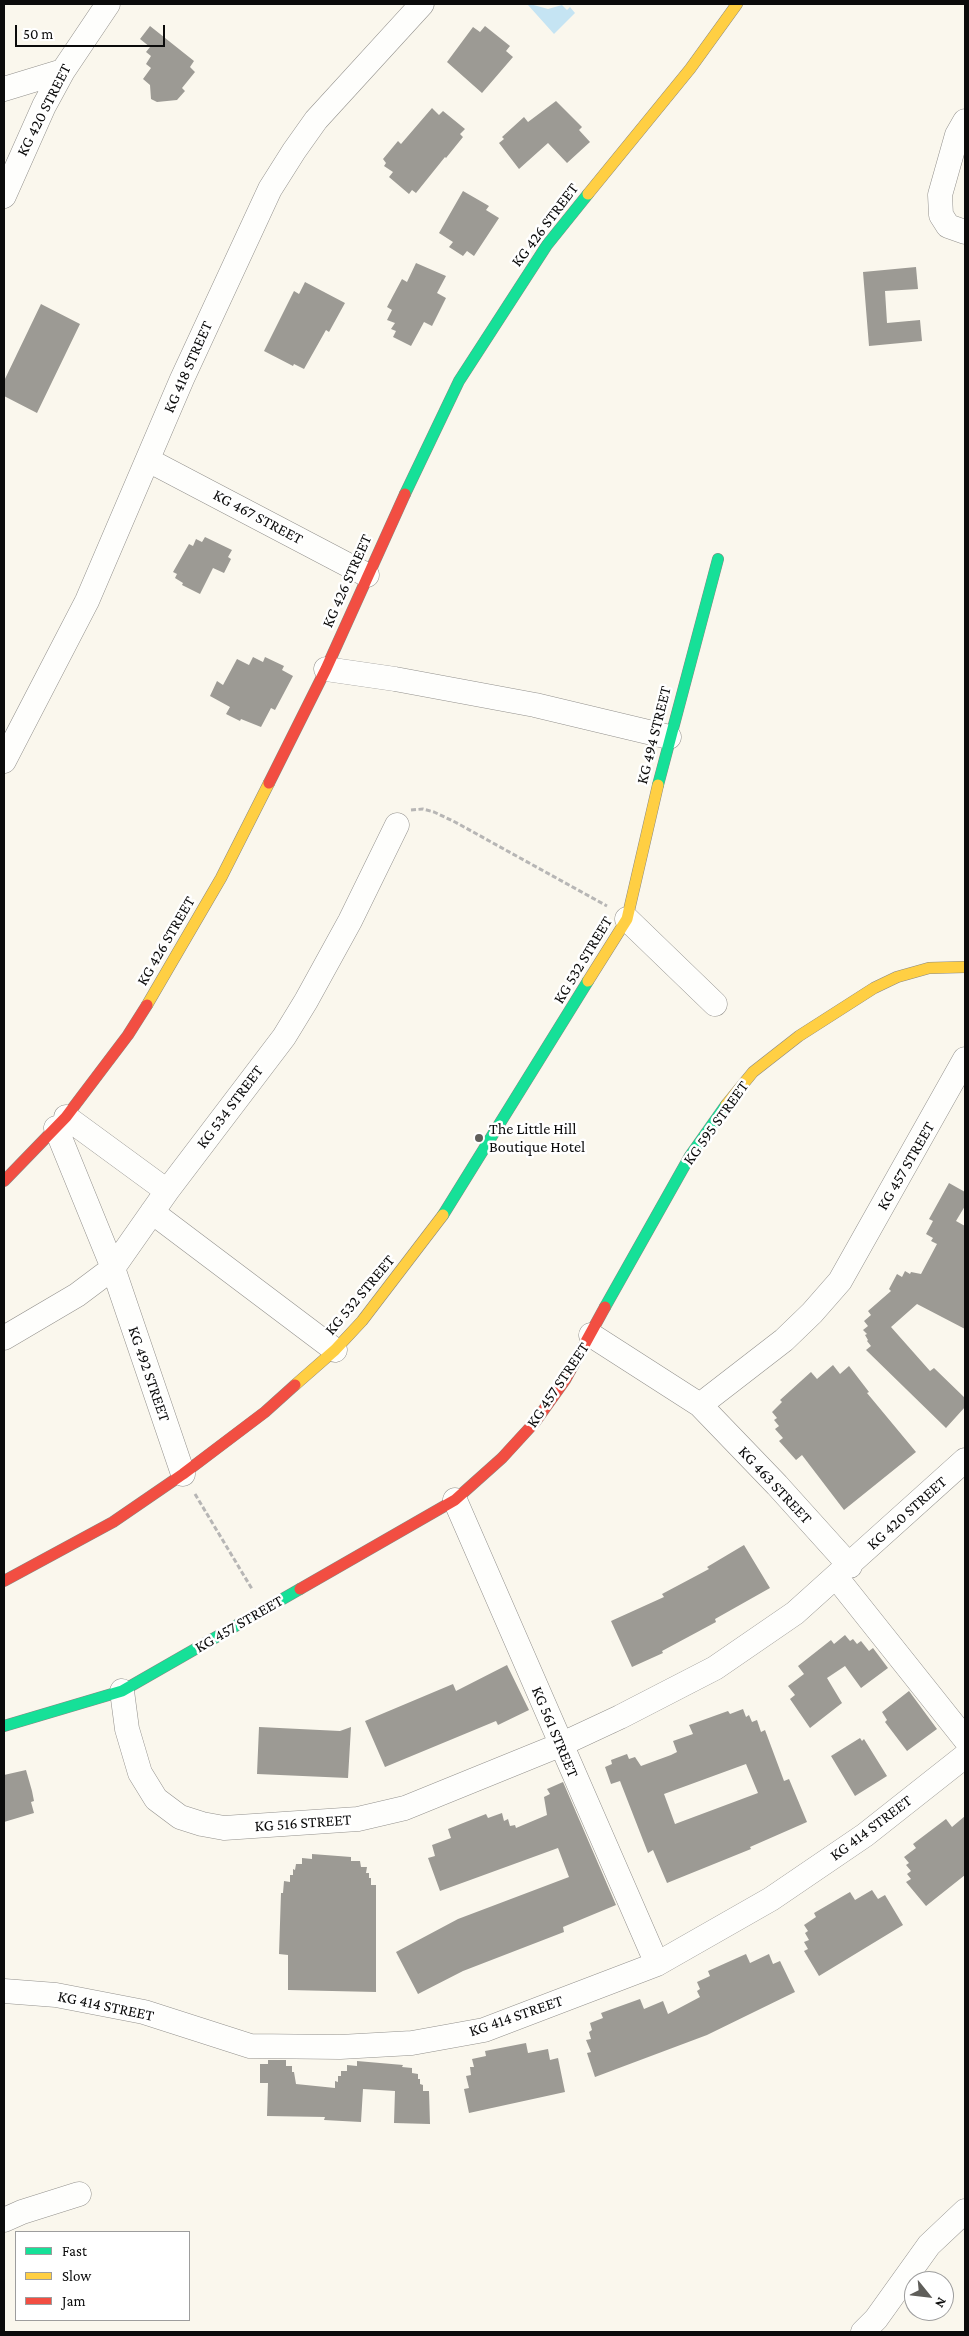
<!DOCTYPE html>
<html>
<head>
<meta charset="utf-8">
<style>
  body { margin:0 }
  #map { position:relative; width:969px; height:2336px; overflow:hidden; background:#faf7ed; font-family:"Crimson Pro",serif }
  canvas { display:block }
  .frame { position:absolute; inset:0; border:5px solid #0b0b0b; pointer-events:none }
  .legend { position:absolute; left:15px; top:2231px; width:175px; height:90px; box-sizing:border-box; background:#fff; border:1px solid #9d9d9d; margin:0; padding:6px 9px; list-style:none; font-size:15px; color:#0b0b0b }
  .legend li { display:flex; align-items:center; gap:10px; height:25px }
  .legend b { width:25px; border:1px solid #9d9d9d }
  .north { position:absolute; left:904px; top:2271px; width:50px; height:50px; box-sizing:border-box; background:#fff; border:1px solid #9d9d9d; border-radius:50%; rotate:119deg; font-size:14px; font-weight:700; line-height:20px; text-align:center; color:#0b0b0b }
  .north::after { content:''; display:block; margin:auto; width:18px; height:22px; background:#5f5e5a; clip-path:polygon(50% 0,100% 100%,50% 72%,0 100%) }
  .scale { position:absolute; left:15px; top:25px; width:150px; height:22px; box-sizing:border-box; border:2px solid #0b0b0b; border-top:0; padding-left:6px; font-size:15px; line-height:18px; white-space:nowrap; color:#0b0b0b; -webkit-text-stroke:4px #fff; paint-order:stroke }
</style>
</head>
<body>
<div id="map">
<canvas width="969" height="2336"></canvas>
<div class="frame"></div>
<ul class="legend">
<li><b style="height:6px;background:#16e098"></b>Fast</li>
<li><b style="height:6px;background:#ffcf43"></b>Slow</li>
<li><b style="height:6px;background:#f24e42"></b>Jam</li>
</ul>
<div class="north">N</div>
<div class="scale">50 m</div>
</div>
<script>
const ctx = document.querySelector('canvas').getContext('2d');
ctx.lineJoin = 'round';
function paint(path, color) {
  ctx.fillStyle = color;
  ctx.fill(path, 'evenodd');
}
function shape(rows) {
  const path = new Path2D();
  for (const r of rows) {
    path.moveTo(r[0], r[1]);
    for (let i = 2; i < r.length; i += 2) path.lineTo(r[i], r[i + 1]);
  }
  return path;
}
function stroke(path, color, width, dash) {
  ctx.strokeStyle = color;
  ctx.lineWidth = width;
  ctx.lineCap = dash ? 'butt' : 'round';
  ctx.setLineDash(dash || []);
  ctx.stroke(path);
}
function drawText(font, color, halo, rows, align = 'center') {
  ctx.font = font + ' "Crimson Pro",serif';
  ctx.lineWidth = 5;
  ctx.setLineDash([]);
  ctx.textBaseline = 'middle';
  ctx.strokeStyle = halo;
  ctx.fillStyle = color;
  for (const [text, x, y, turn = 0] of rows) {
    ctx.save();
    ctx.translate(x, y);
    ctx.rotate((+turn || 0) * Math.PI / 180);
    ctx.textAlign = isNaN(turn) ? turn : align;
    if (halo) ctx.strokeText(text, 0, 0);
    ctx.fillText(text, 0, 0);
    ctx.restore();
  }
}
paint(shape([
  [530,4,548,9,562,5,567,10,570,7,575,13,554,34,528,5]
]), '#c5e4f3');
paint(shape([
  [150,26,194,61,190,67,195,72,182,88,185,91,177,100,157,102,151,99,150,85,143,79,151,68,146,64,151,56,146,52,150,47,140,39],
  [485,26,510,46,506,51,513,57,482,93,447,62,473,27,480,32],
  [556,101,582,127,579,130,590,142,567,163,548,143,519,169,499,143,504,139,502,137,524,117,528,122],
  [432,108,439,115,443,111,465,129,460,134,463,137,446,158,445,157,416,193,412,190,409,194,389,177,393,172,384,166,386,163,383,159,398,141,401,144],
  [463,191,489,206,486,210,499,218,474,256,467,251,463,256,449,247,453,242,439,233],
  [416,263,446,276,437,293,446,298,432,326,424,322,411,346,393,337,396,331,391,329,395,323,387,320,392,310,387,307,402,279,407,282],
  [916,267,918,289,885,291,887,323,920,320,922,341,869,346,863,272],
  [305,282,345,303,329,332,326,330,304,369,294,364,293,366,264,351,294,291,299,294],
  [41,304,80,324,37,413,4,396,4,381],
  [205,537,232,550,228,557,231,559,224,573,213,568,200,594,182,585,183,583,175,578,177,574,173,572,189,544,193,546,196,539,202,542],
  [253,657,263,662,265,657,284,666,282,670,293,676,275,710,271,708,261,727,241,719,240,721,226,714,230,707,210,696,217,681,223,685,237,659,249,665],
  [949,1183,965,1192,965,1206,956,1221,965,1226,965,1329,917,1304,891,1327,930,1371,934,1368,965,1398,965,1407,946,1428,866,1350,871,1346,867,1341,868,1340,865,1335,867,1334,863,1330,868,1326,864,1321,871,1315,868,1311,891,1291,889,1289,897,1274,902,1277,905,1271,910,1274,911,1272,921,1274,937,1244,931,1241,933,1238,926,1234,933,1221,929,1219],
  [833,1365,840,1374,849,1366,869,1392,867,1393,916,1452,844,1510,802,1455,796,1460,779,1441,783,1438,775,1429,779,1426,774,1420,777,1418,772,1412,782,1402,780,1400,811,1372,817,1379],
  [744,1545,770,1588,715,1619,716,1622,662,1651,663,1653,632,1667,611,1621,664,1597,662,1594,709,1569,707,1567],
  [845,1635,850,1641,853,1639,857,1644,861,1641,869,1651,873,1648,888,1668,861,1688,845,1666,827,1678,842,1703,810,1728,790,1699,795,1695,788,1686,804,1674,798,1666,831,1640,834,1644],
  [507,1665,529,1710,498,1725,496,1721,385,1767,365,1721,453,1684,456,1691],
  [909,1691,937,1729,907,1751,885,1722,887,1720,882,1712],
  [743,1709,746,1717,749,1715,752,1722,757,1720,761,1732,765,1730,784,1781,789,1779,807,1822,750,1847,751,1849,667,1883,653,1850,648,1853,620,1781,611,1784,605,1767,612,1764,611,1760,627,1754,629,1759,635,1757,641,1766,671,1755,677,1752,673,1741,693,1734,689,1725,728,1711,730,1714],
  [746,1764,758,1793,675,1824,664,1794],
  [259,1727,340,1731,351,1727,348,1778,257,1774],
  [860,1738,862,1741,864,1739,887,1776,855,1796,831,1756],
  [26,1770,32,1791,34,1801,31,1802,34,1813,4,1822,4,1775],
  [563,1782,616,1905,563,1927,564,1932,463,1971,418,1994,396,1952,458,1919,569,1877,558,1848,440,1891,428,1858,435,1856,432,1845,451,1838,448,1829,486,1814,488,1818,502,1813,504,1821,508,1819,510,1826,515,1825,516,1828,547,1815,544,1797,550,1794,547,1789],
  [965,1816,965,1875,926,1906,906,1882,911,1879,907,1874,911,1871,906,1865,909,1863,904,1857,916,1848,913,1844,946,1819,952,1827],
  [312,1854,351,1857,351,1861,360,1861,361,1867,367,1867,366,1873,369,1873,369,1878,371,1878,371,1885,376,1885,376,1992,288,1990,288,1955,279,1954,281,1893,283,1893,284,1881,290,1882,290,1875,293,1875,293,1869,295,1870,296,1864,302,1864,302,1858,312,1859],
  [872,1890,878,1899,885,1895,903,1925,819,1976,804,1951,808,1949,804,1942,809,1940,805,1933,808,1931,804,1925,816,1917,814,1913,850,1892,855,1900],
  [746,1954,750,1963,769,1954,773,1964,780,1961,795,1992,707,2035,595,2077,587,2053,591,2052,586,2040,591,2039,589,2032,592,2030,590,2023,603,2018,601,2013,640,1999,644,2009,663,2001,668,2014,700,1997,697,1991,700,1989,697,1982,710,1976,708,1971],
  [526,2043,528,2053,548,2049,550,2060,558,2058,565,2092,469,2113,464,2089,469,2088,466,2076,471,2075,470,2067,474,2067,472,2059,486,2056,485,2051],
  [268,2060,286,2060,286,2066,292,2066,292,2072,294,2072,296,2084,335,2088,335,2081,338,2082,338,2076,341,2076,341,2071,347,2071,347,2065,357,2066,357,2061,403,2065,402,2067,412,2068,412,2073,418,2074,418,2079,420,2079,420,2084,423,2085,423,2091,429,2091,430,2124,394,2123,395,2091,363,2089,361,2122,324,2120,325,2117,267,2116,268,2083,260,2083,260,2064,268,2064]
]), '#9c9a94');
const street = shape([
  [4,89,63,71],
  [965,121,957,135,940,195,941,215,948,226,965,232],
  [4,196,44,106,63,71,108,4],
  [148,460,367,575],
  [326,669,395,679,535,705,669,737],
  [4,761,87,601,182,379,270,189,294,151,316,120,422,4],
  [627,919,715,1004],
  [66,1117,167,1191],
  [56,1128,113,1268,183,1474],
  [152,1212,335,1350],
  [591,1335,700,1405,784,1340,812,1313,840,1281,965,1059],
  [4,1338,77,1295,113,1268,167,1191,284,1037,306,1001,350,921,397,825],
  [700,1405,777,1485,850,1566],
  [455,1500,657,1964],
  [836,1577,965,1739],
  [122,1691,127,1729,140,1773,156,1799,180,1817,202,1824,224,1828,358,1819,405,1808,560,1745,620,1717,715,1668,795,1613,965,1460],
  [4,1991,56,1995,144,2012,250,2046,340,2047,412,2043,484,2030,657,1964,771,1899,865,1835,965,1756],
  [4,2220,22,2212,79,2194],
  [863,2332,876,2319,929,2245,965,2211]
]);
const fast = shape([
  [405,494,459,381,547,245,588,194],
  [658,785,718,559],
  [443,1215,588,981],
  [605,1307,690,1156,726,1105],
  [4,1726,122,1691,300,1589]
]);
const slow = shape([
  [588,194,690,69,737,4],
  [588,981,627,919,658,785],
  [147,1005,221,878,269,783],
  [726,1105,753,1072,799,1036,874,988,897,977,929,968,965,967],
  [295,1385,335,1350,362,1321,443,1215]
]);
const jam = shape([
  [269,783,326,669,405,494],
  [4,1181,66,1117,128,1035,147,1005],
  [4,1581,113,1522,183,1474,265,1412,295,1385],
  [300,1589,455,1500,502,1458,535,1422,565,1380,605,1307]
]);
stroke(street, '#93918d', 25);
stroke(fast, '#898883', 12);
stroke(slow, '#898883', 12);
stroke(jam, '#898883', 12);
stroke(shape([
  [411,810,423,809,434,812,455,822,607,906],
  [195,1494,252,1589]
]), '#b7b6b5', 3, [5, 2.5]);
stroke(street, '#fefefc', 24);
stroke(fast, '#16e098', 11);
stroke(slow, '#ffcf43', 11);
stroke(jam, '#f24e42', 11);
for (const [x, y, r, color] of [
  [479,1138,5,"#5f5e5a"]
]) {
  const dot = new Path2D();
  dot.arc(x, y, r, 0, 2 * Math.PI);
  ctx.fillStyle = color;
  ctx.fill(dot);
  stroke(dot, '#fff', 2);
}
drawText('16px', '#0b0b0b', '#fff', [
  ["KG 420 STREET",44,110,-63],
  ["KG 426 STREET",545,225,-53],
  ["KG 418 STREET",188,367,-66],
  ["KG 467 STREET",258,517,28],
  ["KG 426 STREET",347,581,-66],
  ["KG 494 STREET",654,735,-76],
  ["KG 426 STREET",166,941,-60],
  ["KG 532 STREET",583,960,-59],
  ["KG 534 STREET",230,1107,-53],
  ["KG 595 STREET",716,1123,-54],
  ["KG 457 STREET",906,1166,-60],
  ["KG 532 STREET",360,1295,-50],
  ["KG 492 STREET",149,1374,71],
  ["KG 457 STREET",558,1385,-56],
  ["KG 463 STREET",775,1485,47],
  ["KG 420 STREET",907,1513,-42],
  ["KG 457 STREET",239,1624,-30],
  ["KG 561 STREET",555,1732,67],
  ["KG 516 STREET",303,1823,-4],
  ["KG 414 STREET",871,1828,-37],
  ["KG 414 STREET",106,2006,12],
  ["KG 414 STREET",516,2016,-19]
]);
drawText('16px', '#0b0b0b', '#fff', [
  ["The Little Hill",489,1129],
  ["Boutique Hotel",489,1147]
], 'left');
</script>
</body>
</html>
